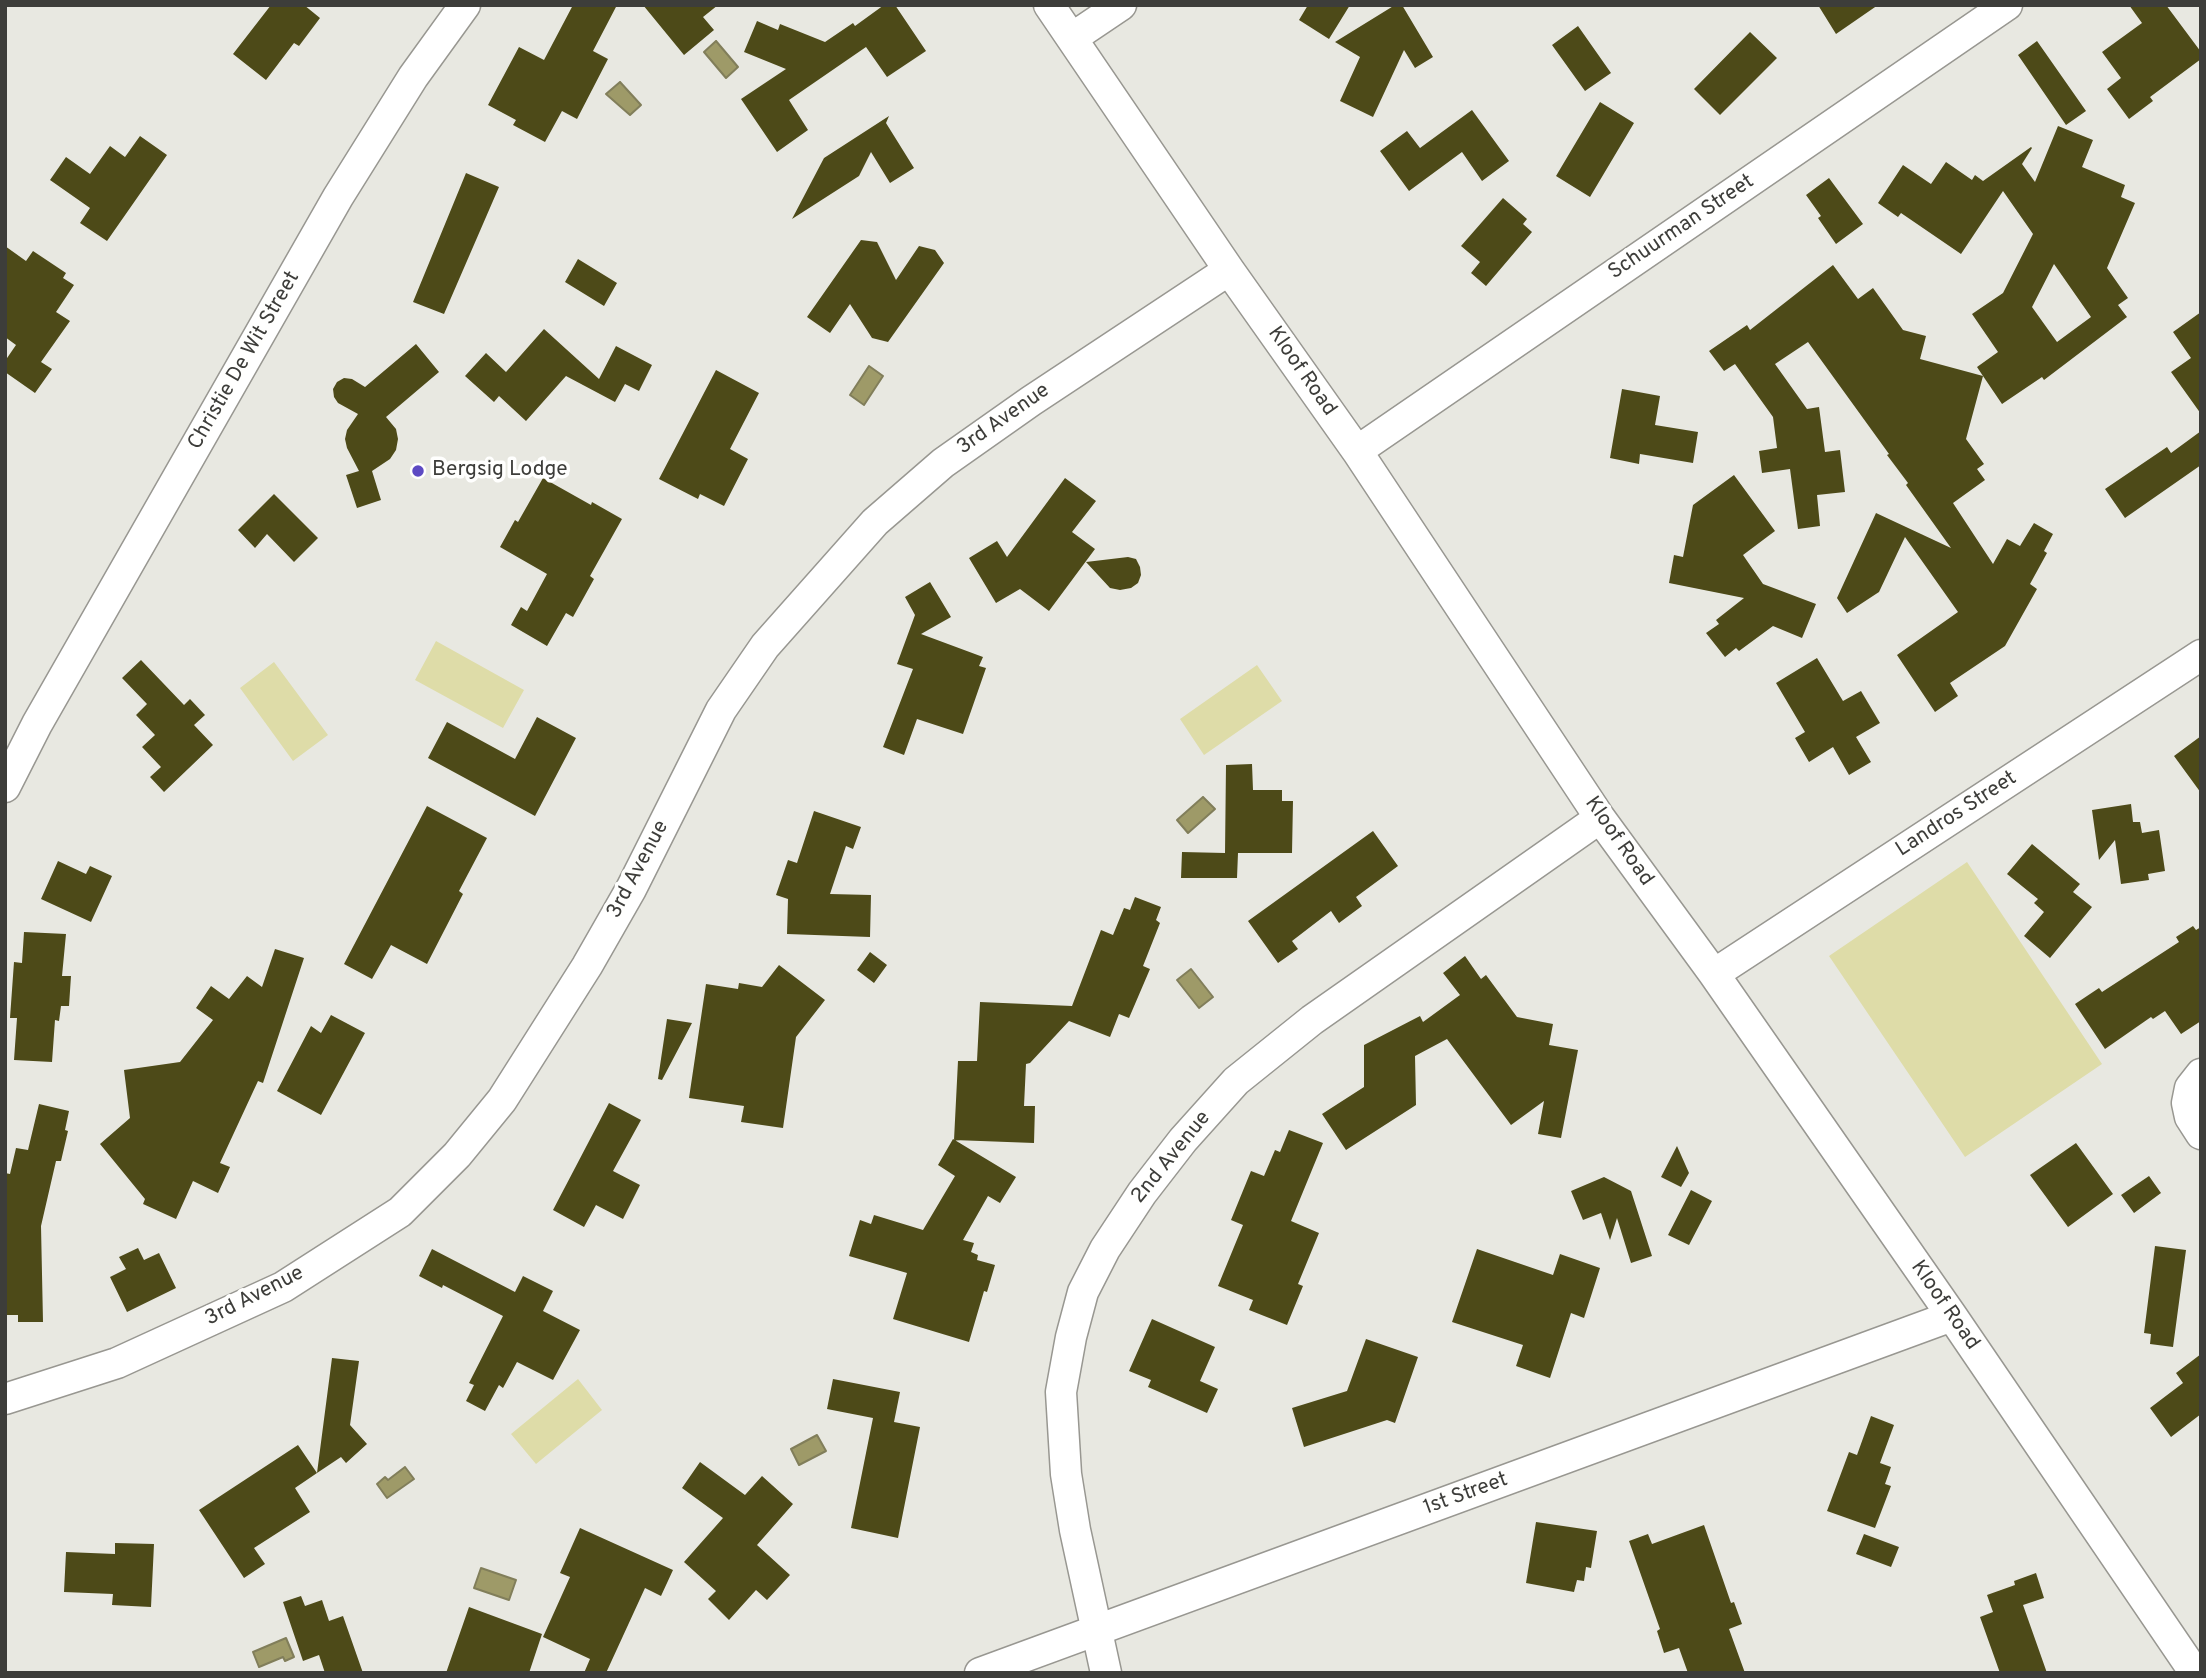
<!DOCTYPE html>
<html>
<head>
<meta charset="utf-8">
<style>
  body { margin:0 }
  #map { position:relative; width:2206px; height:1678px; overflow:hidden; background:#e8e8e1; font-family:Overpass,sans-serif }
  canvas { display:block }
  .frame { position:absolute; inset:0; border:7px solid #3d3d3a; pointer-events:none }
</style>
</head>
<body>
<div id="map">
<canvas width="2206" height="1678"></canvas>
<div class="frame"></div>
</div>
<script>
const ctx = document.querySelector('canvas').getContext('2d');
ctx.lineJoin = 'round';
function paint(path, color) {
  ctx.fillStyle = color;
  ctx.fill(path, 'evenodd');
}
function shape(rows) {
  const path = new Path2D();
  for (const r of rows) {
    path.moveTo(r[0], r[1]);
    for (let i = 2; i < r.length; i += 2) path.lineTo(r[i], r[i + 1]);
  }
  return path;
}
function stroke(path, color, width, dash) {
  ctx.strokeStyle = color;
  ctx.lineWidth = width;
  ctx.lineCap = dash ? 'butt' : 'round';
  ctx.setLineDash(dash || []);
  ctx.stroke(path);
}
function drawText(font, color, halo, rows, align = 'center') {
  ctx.font = font + ' Overpass,sans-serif';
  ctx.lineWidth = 7;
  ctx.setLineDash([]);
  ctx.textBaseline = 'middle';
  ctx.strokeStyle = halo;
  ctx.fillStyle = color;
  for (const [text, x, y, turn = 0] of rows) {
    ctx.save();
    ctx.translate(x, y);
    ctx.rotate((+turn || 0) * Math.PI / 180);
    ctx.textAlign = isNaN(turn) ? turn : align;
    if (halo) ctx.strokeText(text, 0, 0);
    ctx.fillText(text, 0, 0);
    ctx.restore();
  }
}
paint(shape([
  [436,641,524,690,503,728,415,680],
  [274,662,328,735,293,761,240,688],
  [1257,665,1282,701,1204,755,1180,719],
  [1967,862,2102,1064,1965,1157,1829,956],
  [578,1379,602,1410,536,1464,511,1434]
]), '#dedca8');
const water = shape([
  [716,41,738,67,726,78,704,52,716,41],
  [620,82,641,105,630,115,606,94,620,82],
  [869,366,883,376,864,405,850,395,869,366],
  [1203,797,1215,809,1188,833,1177,820,1203,797],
  [1191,969,1213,997,1199,1008,1177,980,1191,969],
  [817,1435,826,1451,799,1465,791,1449,817,1435],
  [405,1467,414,1479,387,1498,377,1484,385,1477,388,1480,405,1467],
  [481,1568,516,1580,509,1600,474,1588,481,1568],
  [286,1638,294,1657,285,1661,283,1657,259,1667,253,1652,286,1638]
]);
paint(water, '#9e9a68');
stroke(water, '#817e5a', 2);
paint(shape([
  [271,5,304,5,320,18,299,46,294,43,266,80,233,54],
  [573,5,617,5,593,51,608,59,577,119,562,111,545,142,513,125,516,120,488,105,519,47,544,60],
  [643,5,718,5,703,17,714,30,684,55],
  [884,5,895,5,926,51,887,77,866,47,789,100,808,130,777,152,741,99,786,69,744,52,757,21,778,30,780,24,825,42,853,23,855,26],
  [1308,5,1350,5,1329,39,1299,20],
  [1395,5,1402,5,1433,57,1415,68,1404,50,1373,117,1340,101,1360,57,1335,42],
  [1818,5,1878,5,1836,34],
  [2129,5,2166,5,2201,52,2201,59,2150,97,2153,101,2129,119,2107,89,2121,78,2102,52,2142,23],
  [1578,26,1611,73,1585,91,1552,45],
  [1750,32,1777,58,1720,115,1694,89],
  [2037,41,2086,111,2066,125,2018,55],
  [1600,102,1634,123,1590,197,1556,176],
  [1472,110,1509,161,1482,181,1462,152,1409,191,1380,151,1407,131,1420,148],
  [889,116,886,123,914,168,890,183,871,152,859,176,792,219,824,158],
  [2058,126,2093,140,2082,167,2125,185,2121,197,2135,203,2107,268,2128,298,2118,305,2127,317,2044,380,2042,377,2002,404,1983,376,1966,439,1984,464,1977,469,1985,480,1953,503,1993,564,2007,539,2020,546,2034,523,2053,534,2044,551,2047,553,2030,584,2037,589,2005,646,1950,683,1958,696,1935,712,1897,655,1958,612,1905,537,1879,592,1847,613,1837,598,1876,513,1951,548,1906,485,1908,483,1887,455,1889,454,1808,342,1775,364,1807,409,1819,407,1825,452,1840,450,1845,492,1817,495,1820,526,1798,529,1790,469,1762,473,1759,451,1777,448,1773,417,1735,364,1724,371,1709,351,1747,325,1750,330,1833,265,1858,299,1873,288,1903,330,1926,336,1920,359,1983,376,1977,367,1998,352,1972,314,2003,293,2033,234,2003,191,1961,254,1901,213,1898,217,1878,203,1903,165,1931,184,1946,162,1972,180,1975,175,1983,181,2031,147,2032,148,2022,164,2035,182],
  [2054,264,2091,317,2057,342,2032,307],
  [140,136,167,155,107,241,80,223,90,208,50,180,66,157,90,174,110,146,125,157],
  [466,173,499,187,444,314,413,302],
  [1829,178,1863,224,1836,244,1818,218,1821,216,1806,195],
  [1503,198,1527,219,1523,224,1532,232,1486,286,1471,273,1480,262,1461,246],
  [861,240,877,242,896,280,919,246,935,250,944,263,888,342,872,338,850,304,830,333,807,317],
  [5,246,26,261,33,251,66,273,63,278,74,285,56,312,70,321,41,362,52,369,35,393,5,372,5,361,16,345,5,337],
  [578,259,617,283,604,306,565,282],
  [2201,312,2201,414,2171,372,2191,358,2173,332],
  [544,329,599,379,616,346,652,365,639,391,625,384,615,402,566,376,526,421,499,396,494,402,465,376,486,353,506,372],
  [416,344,439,372,386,417,396,429,398,439,396,450,390,459,372,471,381,500,357,508,346,475,359,471,347,448,345,439,347,430,358,414,338,403,334,397,333,389,337,382,344,378,352,379,365,387],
  [716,370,759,393,730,449,748,459,724,506,700,494,698,499,659,479],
  [1622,389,1660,396,1655,425,1698,432,1693,463,1640,454,1639,464,1610,458],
  [2201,431,2201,465,2125,518,2105,489,2167,447,2171,453],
  [1734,475,1775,531,1743,555,1763,584,1816,604,1802,638,1773,626,1739,651,1736,648,1725,657,1706,633,1719,624,1716,620,1744,598,1669,583,1674,555,1683,557,1693,505],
  [543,478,591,505,592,502,622,519,590,576,594,579,573,617,566,613,547,646,511,625,521,607,527,611,547,574,500,547,515,520,518,522],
  [1065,478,1096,501,1072,532,1095,549,1049,611,1020,589,996,603,969,558,997,541,1007,557],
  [274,494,318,538,294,562,267,534,255,548,238,530],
  [1128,557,1136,559,1140,567,1141,575,1138,583,1131,588,1120,590,1110,588,1086,562],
  [930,582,951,617,921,634,983,657,979,666,986,668,963,734,917,719,904,755,883,747,913,669,897,664,915,615,905,597],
  [1817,658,1843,701,1861,691,1880,723,1856,737,1871,762,1849,775,1833,747,1809,762,1795,738,1805,732,1776,683],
  [141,660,184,705,190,699,205,715,194,725,213,745,164,792,150,777,161,767,142,747,155,735,136,715,147,704,122,678],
  [537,717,576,738,535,816,428,758,447,722,515,759],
  [2201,736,2201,793,2174,756],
  [1252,764,1253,790,1282,790,1282,801,1293,801,1292,853,1234,853,1238,853,1237,878,1181,878,1182,852,1225,853,1226,765],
  [2131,804,2133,822,2140,822,2142,833,2159,830,2165,871,2148,874,2149,880,2121,884,2115,840,2099,860,2092,810],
  [427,806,487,838,459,891,463,894,427,964,391,945,372,979,344,964],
  [814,811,861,827,853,849,846,846,830,894,871,895,870,937,787,934,788,899,776,895,788,860,797,863],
  [1373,831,1398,866,1356,897,1362,906,1339,923,1331,911,1292,941,1298,949,1278,963,1248,921],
  [2032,844,2080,884,2073,892,2092,907,2050,958,2024,936,2044,912,2034,903,2038,899,2007,874],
  [58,861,86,874,90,866,112,876,91,922,41,899],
  [1135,897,1161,907,1156,920,1160,923,1143,966,1150,969,1129,1018,1119,1014,1110,1037,1069,1021,1030,1063,1026,1064,1024,1106,1035,1106,1034,1143,954,1140,958,1061,977,1061,980,1002,1072,1006,1101,930,1113,935,1124,908,1130,910],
  [2193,926,2196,930,2201,927,2201,1021,2181,1034,2165,1011,2153,1019,2151,1017,2105,1049,2075,1004,2099,988,2102,992,2179,942,2176,937],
  [24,932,66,934,62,976,71,976,69,1006,61,1006,59,1021,55,1020,52,1062,14,1060,17,1018,10,1018,14,962,22,963],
  [275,949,304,958,263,1083,258,1081,220,1163,230,1167,218,1193,193,1181,176,1219,143,1204,145,1199,100,1144,130,1118,124,1070,180,1062,213,1020,196,1008,211,986,229,999,247,976,262,987],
  [870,952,887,965,874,983,857,970],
  [1465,956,1481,979,1486,975,1517,1017,1553,1024,1549,1045,1578,1050,1561,1138,1538,1134,1544,1101,1511,1125,1447,1039,1415,1056,1416,1105,1346,1150,1322,1114,1364,1087,1364,1045,1420,1016,1423,1022,1460,995,1443,973],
  [779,965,825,1000,796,1037,783,1128,741,1122,744,1106,689,1098,706,984,738,989,739,983,762,987],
  [331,1015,365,1033,321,1115,277,1091,311,1026,321,1033],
  [667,1019,692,1023,662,1080,658,1079],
  [609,1103,641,1120,613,1171,640,1185,623,1219,596,1205,584,1227,553,1210],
  [39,1104,69,1111,65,1130,68,1131,61,1161,56,1161,41,1226,43,1322,18,1322,18,1315,5,1315,5,1173,10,1174,16,1148,28,1150],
  [1289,1130,1323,1143,1291,1221,1319,1233,1298,1284,1303,1286,1287,1325,1249,1310,1253,1300,1218,1286,1243,1225,1231,1220,1251,1171,1264,1176,1275,1150,1280,1152],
  [953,1139,1016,1177,1000,1203,988,1196,963,1240,974,1243,971,1252,978,1255,977,1260,995,1265,987,1292,984,1291,969,1342,893,1319,907,1273,849,1256,860,1220,871,1224,874,1215,923,1230,955,1176,938,1165],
  [2076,1143,2113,1194,2068,1227,2030,1175],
  [1677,1146,1689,1173,1681,1187,1661,1177],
  [2149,1176,2161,1193,2134,1213,2121,1195],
  [1604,1177,1631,1191,1652,1256,1631,1263,1617,1218,1610,1240,1601,1213,1583,1220,1571,1191],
  [1691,1190,1712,1201,1689,1245,1668,1235],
  [2155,1246,2186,1250,2173,1347,2150,1344,2151,1334,2144,1333],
  [138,1248,144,1260,159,1253,176,1288,127,1312,110,1277,126,1269,119,1257],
  [432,1249,515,1292,523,1276,553,1291,543,1311,580,1330,553,1380,517,1362,503,1388,499,1385,485,1411,466,1401,474,1385,469,1383,503,1316,443,1285,442,1288,419,1276],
  [1477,1249,1553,1275,1560,1254,1600,1268,1584,1318,1571,1313,1550,1378,1516,1366,1523,1345,1452,1322],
  [1152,1319,1215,1347,1200,1381,1218,1389,1207,1413,1148,1387,1151,1380,1129,1371],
  [1366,1339,1418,1357,1395,1423,1387,1420,1304,1447,1292,1408,1347,1391],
  [2201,1354,2201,1414,2171,1437,2150,1408,2183,1383,2176,1373],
  [332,1358,359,1361,350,1425,367,1444,346,1463,341,1457,317,1473],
  [833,1379,900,1392,894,1422,920,1427,898,1538,851,1528,873,1418,827,1409],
  [1871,1416,1894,1425,1880,1463,1891,1467,1885,1484,1891,1486,1875,1528,1827,1511,1849,1452,1857,1455],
  [298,1445,317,1473,295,1488,310,1512,254,1548,265,1564,244,1578,199,1510],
  [700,1462,745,1495,762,1476,793,1504,757,1545,790,1575,767,1600,756,1590,729,1620,708,1599,716,1591,684,1562,723,1518,682,1488],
  [1536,1522,1597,1531,1591,1568,1586,1567,1584,1581,1577,1580,1574,1592,1526,1583],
  [1704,1525,1731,1603,1734,1602,1742,1624,1729,1629,1745,1673,1688,1673,1679,1648,1664,1653,1657,1631,1660,1629,1629,1541,1648,1534,1652,1544],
  [580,1528,673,1570,661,1596,645,1588,606,1673,584,1673,590,1659,543,1637,570,1577,560,1573],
  [1864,1534,1899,1547,1891,1567,1856,1554],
  [115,1543,154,1544,151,1607,112,1605,113,1594,64,1592,66,1552,115,1554],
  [2036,1573,2044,1598,2023,1605,2047,1673,2000,1673,1980,1617,1993,1612,1987,1595,2015,1585,2014,1581],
  [301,1596,305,1606,322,1600,329,1621,343,1616,363,1673,325,1673,319,1655,303,1661,283,1602],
  [469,1607,542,1634,529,1673,446,1673]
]), '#4d4a18');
const minor = shape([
  [1049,5,1229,270,1357,451,1600,818,1714,974,1952,1316,2195,1673],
  [1072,38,1121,5],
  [1357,451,2007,5],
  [5,787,37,724,338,197,413,77,465,5],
  [1714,974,2201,655],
  [2201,1074,2190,1088,2187,1103,2190,1117,2201,1134],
  [5,1399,117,1363,283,1287,400,1212,457,1155,502,1100,587,966,631,889,721,710,765,646,875,522,943,463,1031,401,1229,270],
  [980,1673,1952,1316],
  [1106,1673,1075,1530,1066,1474,1061,1392,1071,1337,1083,1292,1105,1249,1142,1193,1183,1140,1236,1081,1312,1020,1600,818]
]);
stroke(minor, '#989791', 33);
stroke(minor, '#fff', 30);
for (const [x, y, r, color] of [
  [418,471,7,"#5d4ac3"]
]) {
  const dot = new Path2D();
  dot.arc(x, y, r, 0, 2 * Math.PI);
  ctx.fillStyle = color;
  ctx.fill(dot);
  stroke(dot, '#fffffe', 2.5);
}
drawText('21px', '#3d3d3a', '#fffffe', [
  ["Schuurman Street",1682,228,-34],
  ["Christie De Wit Street",245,361,-60],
  ["Kloof Road",1301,372,55],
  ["3rd Avenue",1004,420,-35],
  ["Landros Street",1957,815,-33],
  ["Kloof Road",1618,842,55],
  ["3rd Avenue",639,870,-62],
  ["2nd Avenue",1172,1158,-51],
  ["3rd Avenue",255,1297,-27],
  ["Kloof Road",1944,1306,55],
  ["1st Street",1466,1495,-20]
]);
drawText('21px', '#3d3d3a', '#fffffe', [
  ["Bergsig Lodge",432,471]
], 'left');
</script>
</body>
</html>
